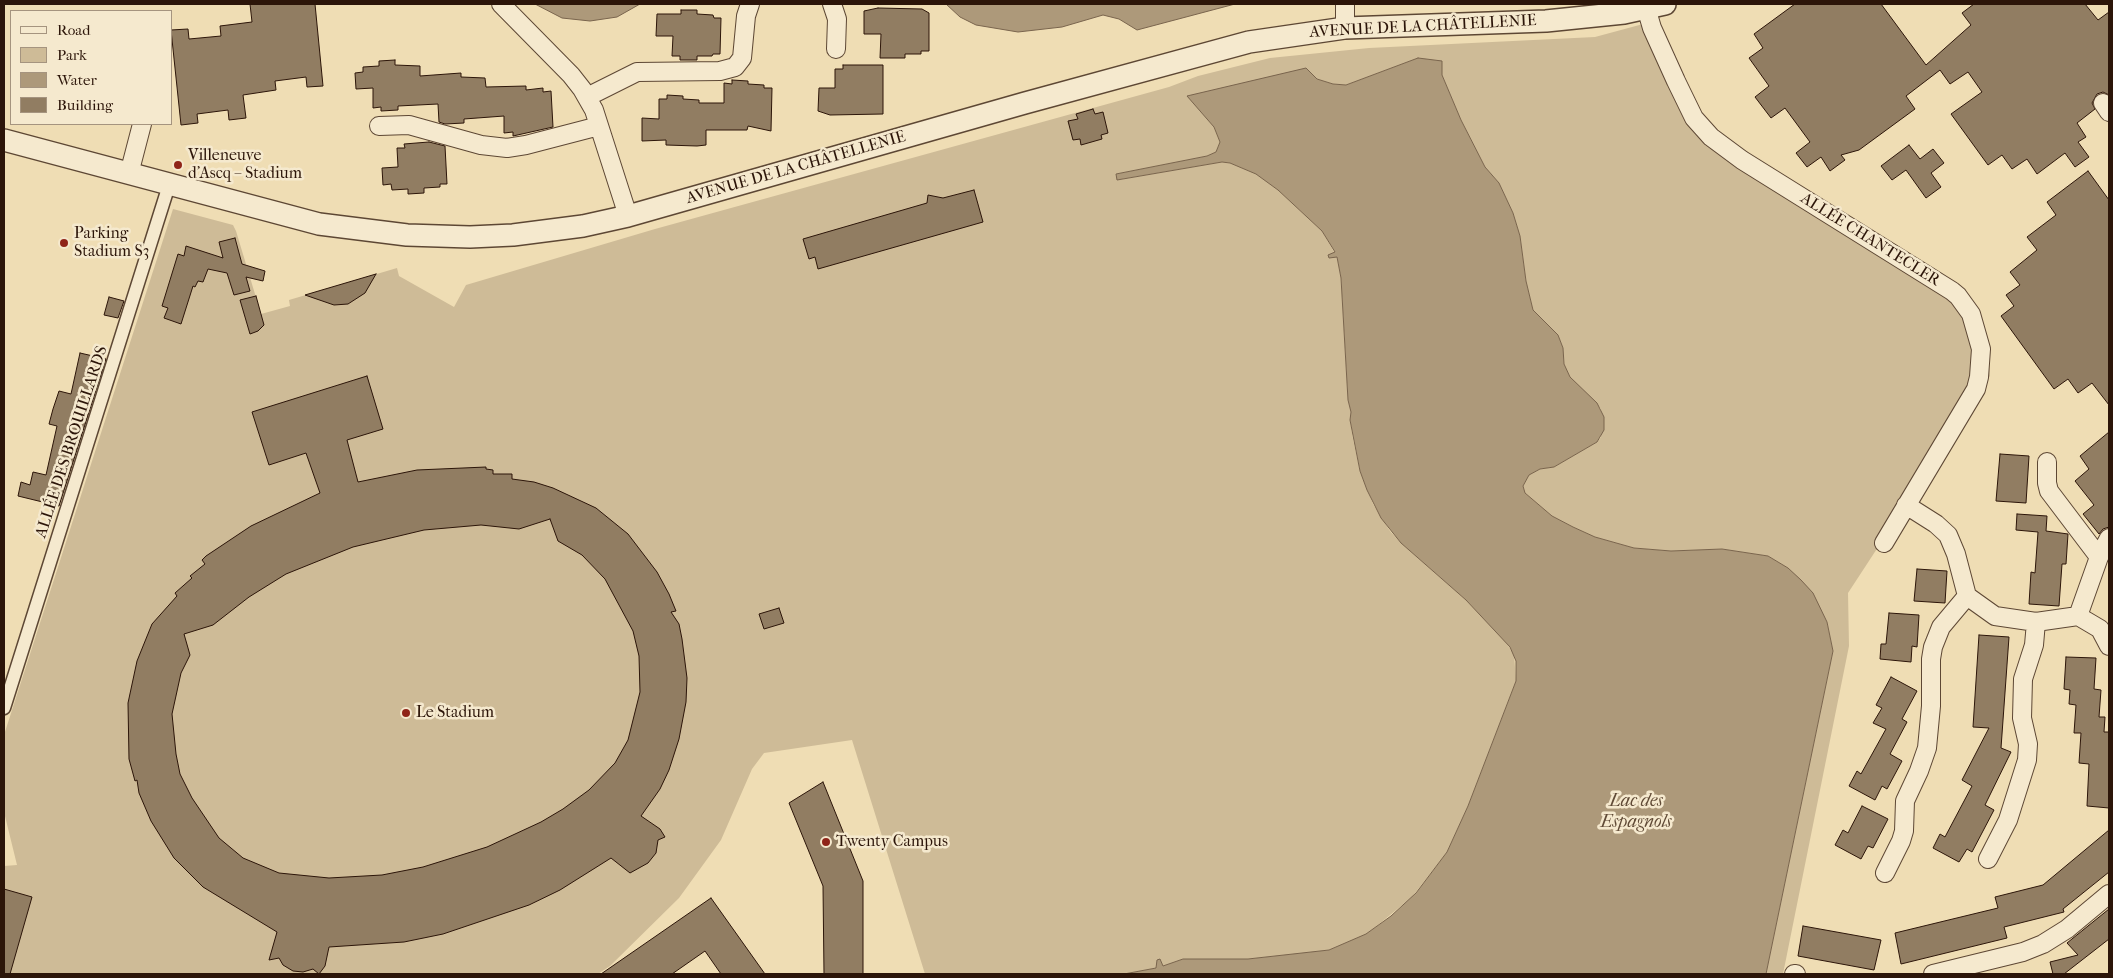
<!DOCTYPE html>
<html>
<head>
<meta charset="utf-8">
<style>
  body { margin:0 }
  #map { position:relative; width:2113px; height:978px; overflow:hidden; background:#efddb4; font-family:"IM FELL French Canon",serif }
  canvas { display:block }
  .frame { position:absolute; inset:0; border:5px solid #2c1509; pointer-events:none }
  .legend { position:absolute; left:10px; top:10px; width:162px; height:115px; box-sizing:border-box; background:#f5e9ce; border:1px solid #a5947f; margin:0; padding:6px 9px; list-style:none; font-size:15px; color:#2c1509 }
  .legend li { display:flex; align-items:center; gap:10px; height:25px }
  .legend b { width:25px; border:1px solid #a5947f }
</style>
</head>
<body>
<div id="map">
<canvas width="2113" height="978"></canvas>
<div class="frame"></div>
<ul class="legend">
<li><b style="height:6px;background:#f5e9ce"></b>Road</li>
<li><b style="height:14px;background:#cebb97"></b>Park</li>
<li><b style="height:14px;background:#ad997a"></b>Water</li>
<li><b style="height:14px;background:#917d62"></b>Building</li>
</ul>
</div>
<script>
const ctx = document.querySelector('canvas').getContext('2d');
ctx.lineJoin = 'round';
function paint(path, color) {
  ctx.fillStyle = color;
  ctx.fill(path, 'evenodd');
}
function shape(rows) {
  const path = new Path2D();
  for (const r of rows) {
    path.moveTo(r[0], r[1]);
    for (let i = 2; i < r.length; i += 2) path.lineTo(r[i], r[i + 1]);
  }
  return path;
}
function stroke(path, color, width, dash) {
  ctx.strokeStyle = color;
  ctx.lineWidth = width;
  ctx.lineCap = dash ? 'butt' : 'round';
  ctx.setLineDash(dash || []);
  ctx.stroke(path);
}
function drawText(font, color, halo, rows, align = 'center') {
  ctx.font = font + ' "IM FELL French Canon",serif';
  ctx.lineWidth = 5;
  ctx.setLineDash([]);
  ctx.textBaseline = 'middle';
  ctx.strokeStyle = halo;
  ctx.fillStyle = color;
  for (const [text, x, y, turn = 0] of rows) {
    ctx.save();
    ctx.translate(x, y);
    ctx.rotate((+turn || 0) * Math.PI / 180);
    ctx.textAlign = isNaN(turn) ? turn : align;
    if (halo) ctx.strokeText(text, 0, 0);
    ctx.fillText(text, 0, 0);
    ctx.restore();
  }
}
paint(shape([
  [1658,20,1675,67,1712,147,1980,320,1988,343,1990,376,1848,593,1849,646,1783,974,1766,974,1833,651,1827,622,1788,568,1768,556,1722,549,1671,551,1634,548,1595,537,1573,527,1552,516,1525,493,1523,486,1529,475,1540,469,1554,467,1597,442,1601,437,1601,409,1570,378,1564,364,1563,348,1558,335,1533,310,1526,281,1520,236,1513,213,1499,183,1485,167,1461,120,1442,75,1441,66,1437,61,1418,58,1346,85,1333,84,1317,79,1188,96,1214,127,1220,142,1216,152,1207,156,1116,174,1118,180,1222,162,1230,163,1257,174,1278,190,1322,231,1337,257,1341,278,1348,400,1351,412,1350,420,1353,439,1360,471,1373,504,1390,531,1401,543,1466,600,1505,641,1514,654,1516,681,1468,806,1447,852,1412,897,1367,934,1329,950,1307,953,1248,959,1183,959,1163,966,1160,960,1156,968,1124,974,925,974,852,740,764,753,752,769,721,840,679,898,610,966,598,974,4,974,4,866,17,865,4,812,4,735,173,209,233,225,236,231,261,314,290,306,289,300,397,268,399,276,454,307,466,285,655,229,1169,87,1198,76,1270,58,1369,48,1595,37]
]), '#cebb97');
const water = shape([
  [535,4,640,4,617,17,590,21,562,18,535,4],
  [946,4,1235,4,1137,30,1119,19,1103,15,1062,27,1018,32,976,25,960,17,946,4],
  [1418,58,1442,61,1442,75,1461,120,1485,167,1499,183,1513,213,1520,236,1526,281,1533,310,1558,335,1563,348,1564,364,1570,377,1597,403,1604,417,1604,430,1597,442,1554,467,1540,469,1529,475,1523,486,1525,493,1552,516,1573,527,1595,537,1634,548,1671,551,1722,549,1768,556,1788,568,1801,580,1813,593,1827,622,1833,651,1766,974,1124,974,1156,968,1157,960,1160,959,1163,966,1183,959,1248,959,1329,950,1366,934,1391,916,1416,893,1447,852,1468,806,1516,681,1516,661,1510,647,1466,600,1401,543,1381,518,1367,490,1360,471,1350,420,1351,412,1348,400,1341,278,1337,257,1329,258,1328,255,1335,252,1322,231,1278,190,1256,174,1230,163,1222,162,1117,180,1116,174,1207,156,1216,152,1220,142,1214,127,1187,96,1306,68,1317,79,1333,84,1346,85,1418,58]
]);
paint(water, '#ad997a');
stroke(water, '#79644d', 1);
const building = shape([
  [250,4,315,4,323,86,307,87,306,77,275,81,276,90,243,95,246,118,229,120,228,110,197,114,198,123,181,125,171,30,188,29,189,39,221,36,220,26,252,22,250,4],
  [1795,4,1881,4,1926,65,1971,25,1962,13,1974,4,2085,4,2098,20,2109,12,2109,95,2103,92,2097,94,2092,103,2095,109,2077,123,2086,137,2078,142,2089,157,2075,167,2065,153,2037,174,2027,159,2012,169,2002,155,1988,165,1951,114,1982,92,1968,72,1950,84,1940,70,1906,96,1915,109,1859,150,1841,155,1845,160,1830,171,1821,157,1807,167,1796,153,1810,142,1785,108,1771,118,1755,97,1769,86,1749,58,1763,48,1754,34,1795,4],
  [878,8,922,9,929,13,929,51,921,51,921,54,905,54,905,58,880,58,881,34,864,34,864,11,878,8],
  [681,10,697,10,697,14,713,15,714,18,721,18,720,54,713,54,712,56,697,56,697,60,680,60,680,56,672,56,673,36,656,36,657,14,681,14,681,10],
  [395,60,395,65,420,66,420,76,461,73,461,77,485,78,486,87,526,86,526,90,543,88,543,92,551,91,553,127,513,136,513,132,504,133,504,116,464,119,464,123,445,124,439,122,438,104,398,106,398,110,381,111,381,107,373,108,373,88,356,89,355,73,363,72,363,67,379,66,379,61,395,60],
  [843,65,883,65,883,114,830,115,818,111,819,88,835,88,835,69,843,69,843,65],
  [732,80,748,81,748,84,764,85,764,88,772,88,771,131,748,126,747,130,706,130,706,145,697,146,666,145,666,140,642,141,642,118,659,119,659,99,667,99,667,95,683,96,683,99,699,100,699,103,724,103,724,83,732,84,732,80],
  [1093,109,1095,114,1103,112,1108,133,1101,135,1102,139,1081,145,1080,139,1073,140,1068,121,1078,119,1076,114,1093,109],
  [429,142,445,146,447,184,440,184,440,187,424,188,424,193,408,194,408,189,392,190,391,184,383,185,382,168,398,167,397,148,405,148,404,144,429,142],
  [1909,145,1920,159,1933,149,1944,163,1931,173,1941,187,1926,198,1906,170,1892,180,1881,166,1909,145],
  [2088,171,2109,200,2109,405,2092,383,2078,393,2068,379,2054,389,2001,316,2014,306,2006,295,2020,285,2010,272,2037,250,2027,237,2056,215,2047,202,2088,171],
  [974,190,983,222,818,269,815,257,809,259,803,239,927,203,928,195,943,198,974,190],
  [235,238,242,264,265,271,263,281,246,277,250,291,234,295,227,273,208,269,203,282,198,281,195,287,193,286,181,324,164,318,168,308,162,306,178,254,184,256,186,246,223,258,219,242,235,238],
  [376,274,365,293,348,304,334,305,305,295,376,274],
  [256,296,264,325,258,331,250,334,240,300,256,296],
  [109,297,124,301,118,318,104,315,109,297],
  [80,353,106,359,59,506,18,496,21,482,30,485,33,472,46,475,57,426,49,424,53,409,59,391,71,394,80,353],
  [367,376,383,429,347,440,358,482,417,470,486,467,486,469,493,470,493,474,512,474,512,479,534,482,553,488,596,508,628,534,657,572,669,594,676,611,671,612,679,624,682,639,687,678,686,702,679,739,669,770,660,789,641,816,660,829,665,837,658,840,656,853,648,863,630,873,611,858,560,890,529,905,443,934,404,942,329,947,325,966,319,974,313,969,303,972,293,971,283,965,279,958,269,960,277,932,203,887,174,858,151,821,139,793,137,780,135,781,129,759,128,703,137,661,152,624,177,596,175,593,192,578,190,576,205,564,202,560,206,556,251,526,320,493,306,453,269,465,252,412,367,376],
  [550,519,558,541,582,555,605,579,633,631,639,656,640,692,628,740,615,763,589,790,563,809,541,822,487,847,423,867,382,875,329,878,279,873,243,858,219,838,192,798,180,774,176,754,172,714,181,673,190,655,184,634,213,625,249,597,286,574,353,547,424,530,481,525,519,529,550,519],
  [2109,432,2109,527,2103,529,2099,534,2083,514,2094,505,2075,481,2089,469,2080,456,2109,432],
  [2000,454,2029,456,2026,503,1996,501,2000,454],
  [2017,514,2047,516,2046,531,2068,534,2066,564,2062,564,2059,606,2029,604,2031,572,2035,573,2038,532,2016,530,2017,514],
  [1917,569,1947,571,1945,603,1914,601,1917,569],
  [779,608,784,623,764,629,759,614,779,608],
  [1889,613,1919,615,1917,647,1912,646,1911,662,1880,659,1881,644,1886,644,1889,613],
  [1979,635,2009,637,2001,748,2011,752,1985,805,1994,810,1972,852,1967,849,1959,862,1933,848,1940,834,1945,837,1972,786,1962,780,1989,728,1973,727,1979,635],
  [2066,657,2096,658,2094,689,2101,690,2099,717,2105,717,2104,732,2109,732,2109,808,2087,806,2089,764,2079,763,2081,733,2074,733,2076,705,2069,704,2070,690,2064,689,2066,657],
  [1891,677,1917,691,1902,719,1907,722,1890,754,1902,761,1887,789,1882,786,1875,800,1849,786,1857,771,1861,774,1886,729,1873,723,1882,708,1876,705,1891,677],
  [823,782,863,881,863,974,824,974,823,886,789,803,823,782],
  [1862,806,1888,819,1873,848,1868,846,1861,859,1835,845,1843,830,1848,833,1862,806],
  [2109,830,2109,872,2063,909,2064,912,2004,927,2007,938,1901,964,1895,933,1998,908,1995,897,2043,885,2109,830],
  [4,889,32,897,10,974,4,974,4,889],
  [711,898,765,974,721,974,705,951,672,974,601,974,711,898],
  [2109,909,2109,939,2064,974,2053,974,2050,962,2078,955,2067,943,2109,909],
  [1803,926,1881,940,1874,970,1798,956,1803,926]
]);
paint(building, '#917d62');
stroke(building, '#2c1509', 1);
const pedestrian = shape([
  [4,708,169,185]
]);
const minor = shape([
  [501,4,571,75,582,89,594,110,628,216],
  [832,4,837,19,836,49],
  [1345,4,1345,28],
  [1645,4,1652,28,1676,81,1694,118,1711,137,1742,160,1952,291,1958,296,1971,314,1981,349,1979,377,1976,389,1884,543],
  [587,97,637,72,720,71,735,67,742,58,746,16,750,4],
  [2103,103,2109,112],
  [379,126,409,125,481,145,507,148,526,145,599,126],
  [129,174,142,124],
  [2099,557,2109,538],
  [1967,596,1995,616,2036,622,2034,645,2023,679,2022,718,2028,744,2027,760,2008,820,1988,859],
  [2078,616,2100,629,2109,646],
  [2036,622,2078,616,2099,557,2049,491,2047,483,2047,462],
  [1885,873,1901,841,1904,831,1905,801,1919,771,1927,748,1931,706,1931,659,1933,647,1941,627,1967,596,1956,554,1948,535,1936,524,1906,505],
  [1794,974,1796,974],
  [1933,974,2023,952,2043,944,2067,929,2109,894]
]);
const tertiary = shape([
  [4,140,319,224,407,235,470,237,513,235,583,226,628,216,1025,103,1249,42,1345,28,1546,21,1624,13,1665,4]
]);
stroke(pedestrian, '#5d4734', 15);
stroke(minor, '#5d4734', 20);
stroke(tertiary, '#5d4734', 24);
stroke(pedestrian, '#f5e9ce', 12);
stroke(minor, '#f5e9ce', 18);
stroke(tertiary, '#f5e9ce', 21);
for (const [x, y, r, color] of [
  [178,165,5,"#8f2418"],
  [64,243,5,"#8f2418"],
  [406,713,5,"#8f2418"],
  [826,842,5,"#8f2418"]
]) {
  const dot = new Path2D();
  dot.arc(x, y, r, 0, 2 * Math.PI);
  ctx.fillStyle = color;
  ctx.fill(dot);
  stroke(dot, '#f5e9ce', 2);
}
drawText('16px', '#2c1509', '#f5e9ce', [
  ["AVENUE DE LA CHÂTELLENIE",1423,27,-3],
  ["AVENUE DE LA CHÂTELLENIE",796,168,-16],
  ["ALLÉE CHANTECLER",1870,240,32],
  ["ALLÉE DES BROUILLARDS",72,442,-72]
]);
drawText('16px', '#2c1509', '#f5e9ce', [
  ["Villeneuve",188,156],
  ["d'Ascq – Stadium",188,174],
  ["Parking",74,234],
  ["Stadium S3",74,252],
  ["Le Stadium",416,713],
  ["Twenty Campus",836,842]
], 'left');
drawText('italic 18px', '#604a36', '#f5e9ce', [
  ["Lac des",1636,802],
  ["Espagnols",1636,823]
]);
</script>
</body>
</html>
